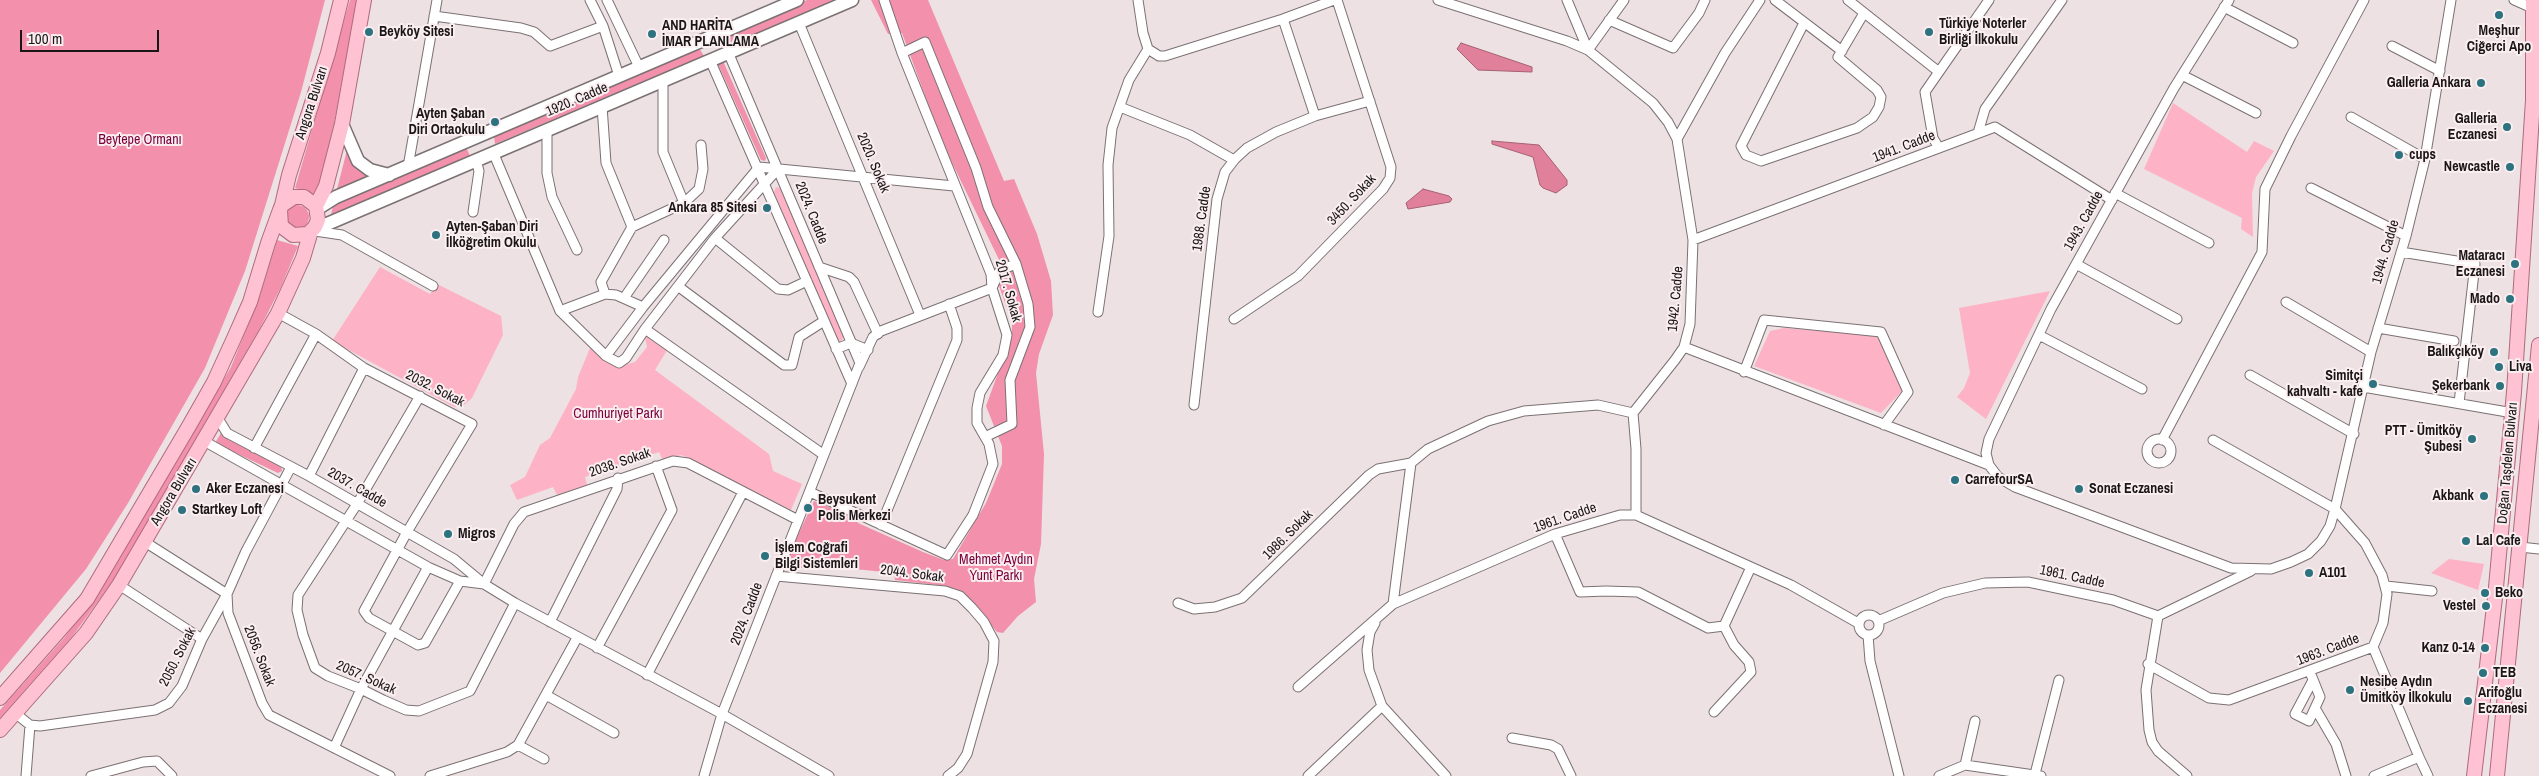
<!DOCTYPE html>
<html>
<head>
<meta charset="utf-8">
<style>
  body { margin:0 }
  #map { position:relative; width:2539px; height:776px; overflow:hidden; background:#ede1e3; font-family:"Archivo Narrow",sans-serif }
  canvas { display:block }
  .scale { position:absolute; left:20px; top:30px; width:139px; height:22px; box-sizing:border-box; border:2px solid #1a1617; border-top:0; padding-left:6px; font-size:15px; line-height:18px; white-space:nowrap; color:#1a1617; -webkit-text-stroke:4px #faeef1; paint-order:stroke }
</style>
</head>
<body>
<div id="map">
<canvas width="2539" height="776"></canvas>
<div class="scale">100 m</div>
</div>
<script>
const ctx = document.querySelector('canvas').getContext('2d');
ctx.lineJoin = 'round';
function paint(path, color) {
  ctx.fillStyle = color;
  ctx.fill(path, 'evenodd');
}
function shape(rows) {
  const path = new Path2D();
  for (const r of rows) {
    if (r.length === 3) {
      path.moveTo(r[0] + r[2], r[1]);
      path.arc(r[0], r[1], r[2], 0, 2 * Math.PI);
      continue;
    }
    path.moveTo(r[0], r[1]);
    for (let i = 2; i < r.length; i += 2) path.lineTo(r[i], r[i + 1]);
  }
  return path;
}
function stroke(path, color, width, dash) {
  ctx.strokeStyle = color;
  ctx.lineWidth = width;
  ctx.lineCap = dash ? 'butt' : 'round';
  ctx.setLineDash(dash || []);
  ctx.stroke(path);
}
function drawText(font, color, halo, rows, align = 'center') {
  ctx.font = font + ' "Archivo Narrow",sans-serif';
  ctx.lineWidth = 4;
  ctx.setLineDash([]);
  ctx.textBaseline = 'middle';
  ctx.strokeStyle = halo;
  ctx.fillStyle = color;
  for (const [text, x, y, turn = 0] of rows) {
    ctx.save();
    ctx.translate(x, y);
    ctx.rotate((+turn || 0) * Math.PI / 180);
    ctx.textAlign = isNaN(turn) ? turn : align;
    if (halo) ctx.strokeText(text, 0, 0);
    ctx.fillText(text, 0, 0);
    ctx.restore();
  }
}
paint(shape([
  [2173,103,2247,152,2254,141,2274,151,2256,177,2252,193,2253,237,2241,229,2242,218,2144,169],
  [776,187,780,188,844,337,841,341,837,340,774,192],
  [380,267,430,294,437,284,501,316,503,335,472,398,464,405,454,407,332,341],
  [2050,291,1986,419,1957,397,1964,388,1970,373,1959,308],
  [1784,328,1878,336,1902,391,1881,413,1754,366,1770,331],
  [655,329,672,342,655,370,769,454,773,471,802,484,791,510,686,457,681,455,663,461,659,452,585,477,587,485,557,495,553,487,517,500,510,485,525,477,540,445,550,438,576,389,578,377,590,348,586,343,591,336,620,365,624,365,635,362,647,347,645,338],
  [2449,559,2484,564,2478,590,2431,573]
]), '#fdb2c5');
paint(shape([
  [0,0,325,0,301,92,245,271,205,368,128,503,86,569,0,673],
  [350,0,357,0,334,124,317,195,295,188],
  [807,0,835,0,734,43,728,42,727,38,730,34],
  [871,0,928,0,1004,181,1014,179,1037,234,1051,281,1053,315,1039,354,1036,373,1044,454,1041,544,1034,579,1036,602,1018,616,1003,633,997,632,970,599,961,591,946,586,895,580,894,573,825,566,810,565,808,568,789,568,785,562,814,501,856,518,858,523,923,552,944,560,953,559,986,503,1002,464,1002,446,986,406,1012,335,1012,322,998,283,1004,270,942,142,902,33,888,34],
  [699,48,704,56,495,144,494,136],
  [723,61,766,158,765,161,761,160,718,64],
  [466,147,470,156,330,219,333,206],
  [347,150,374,175,336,193],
  [297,217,12],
  [277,240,298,246,281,287,259,330,115,578,72,637,0,718,0,710,64,638,94,599,139,525,231,367,260,295],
  [221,433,229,440,281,466,282,471,278,473,215,443]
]), '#f390ab');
const water = shape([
  [1461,43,1532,67,1532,72,1478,70,1457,49,1461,43],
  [1492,141,1539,145,1567,180,1567,185,1556,193,1543,188,1540,185,1533,157,1492,144,1492,141],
  [1423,189,1449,196,1452,199,1450,202,1408,209,1406,203,1423,189]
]);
paint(water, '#e1809b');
stroke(water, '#a56073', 1);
const street = shape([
  [590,0,603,26,619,76],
  [607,0,639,67],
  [1138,0,1143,33,1148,49,1159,56,1165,56,1283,19,1334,0],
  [1438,0,1567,41,1588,50,1653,103,1668,122,1677,139,1693,240,1690,324,1684,347,1675,360,1633,413],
  [1567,0,1588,50],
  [1775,0,1842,51],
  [1848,0,1939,72],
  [2514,0,2532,8],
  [2224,7,2293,43],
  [434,16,521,28,534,32,550,46,603,26],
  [1283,19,1315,116],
  [1609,20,1673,48,1699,13,1705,0],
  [799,23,920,315],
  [1804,23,1741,146,1746,155,1761,161,1857,128,1873,117,1879,107,1881,97,1877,90,1838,57,1864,13],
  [2392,46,2440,71],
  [1588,50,1624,0],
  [902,53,925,42,976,168,988,207,1016,264,1028,304,1030,327,1010,380,1012,424,985,437],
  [710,60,852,384],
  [2182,75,2256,113],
  [663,80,663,152,684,203],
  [602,106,606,163,632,227],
  [1120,107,1190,135,1234,160],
  [2351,117,2425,159],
  [547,129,547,173,552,197,577,250],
  [1978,133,1985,109,2062,0],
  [1677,139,1725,53,1760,0],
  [1939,148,1933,138,1925,92,1989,0],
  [493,152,560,311],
  [408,167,437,0],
  [2311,188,2406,236],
  [2115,193,2209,243],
  [473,212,479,171,476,160],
  [315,231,342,235,433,286],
  [715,238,778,289,788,290,807,281],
  [1693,240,1995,127,2112,200],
  [2401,252,2475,264,2459,403],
  [2076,264,2177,319],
  [819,267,849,277,854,282,878,334],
  [679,287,784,365,792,365,799,337,824,321],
  [605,294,601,282,632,227,684,203,699,189,703,169,701,145],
  [624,298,664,240],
  [2286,302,2371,352],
  [643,307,616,295,605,294,560,311,606,356,619,363,626,358,645,329,715,238,778,169],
  [1098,312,1109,236,1108,165,1112,128,1129,80,1148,49],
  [278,313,316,334,364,368,472,424,407,532,364,611,369,618,418,645,425,643,460,581],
  [1234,319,1298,276,1383,189,1390,178,1391,167,1337,0],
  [2378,328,2454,341],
  [645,329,824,455],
  [2039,335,2142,389],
  [1684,347,1989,465,1998,477,2015,487,2231,568,2271,569,2291,562,2308,554,2321,541,2330,526,2335,509,2371,352,2406,236,2425,159,2451,0],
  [836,349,851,343,868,350],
  [606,356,643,307,759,167,954,186],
  [859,367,873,337,881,331,992,288,1000,270,1016,264],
  [1744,372,1764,320,1881,332,1908,392,1884,425],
  [2250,375,2354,434],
  [2363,387,2513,413],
  [420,396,357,504,298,595,297,610,303,635,315,668,328,676,361,689,383,700,406,710,419,711,470,691,515,603],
  [1194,405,1217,199,1225,172,1235,159,1247,148,1276,132,1315,116,1370,101],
  [1633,413,1636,449,1636,515],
  [217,417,227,433,309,476,454,559,484,584,515,603,722,714,829,776],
  [2159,451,12],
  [2162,440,2262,252,2265,189,2291,136,2364,0],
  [204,441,428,567,460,581,484,584],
  [254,448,316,334],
  [1989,465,1986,453,1989,439,2051,309,2174,88,2229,0],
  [291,467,246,551,227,594,228,613,262,703,269,715,390,776],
  [309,476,364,368],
  [810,492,947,555,973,515,993,464,989,444,977,423,977,408,980,393,1003,355,1007,335,992,288,991,274,902,53,884,0],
  [881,525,957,340,957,328,949,304],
  [1555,534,1580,592,1606,591,1638,592,1708,628,1724,626,1751,567],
  [2520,547,2539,549],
  [776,576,945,591,960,596,972,608,984,622,994,641,993,662,967,754,958,768,948,776],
  [484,584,514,524,524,512,673,461,688,463,798,520],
  [119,585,202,639],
  [2386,586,2432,591],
  [1178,603,1194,609,1215,607,1242,598,1369,475,1378,469,1411,463],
  [1393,604,1411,463,1428,449,1488,421,1524,411,1598,405,1633,413],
  [1869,625,10],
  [2158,616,2146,690,2149,730,2152,742,2158,751,2187,776],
  [1878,621,1943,593,1985,583,2028,582,2113,600,2158,616,2251,571],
  [550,622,617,489,618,478],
  [1375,623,1370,632,1367,650,1369,670,1382,706,1446,776],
  [1868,635,1870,661,1899,776],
  [2373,647,2419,757,2374,776],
  [597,648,672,510,656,466],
  [2148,664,2209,698,2229,700,2373,647,2383,623,2387,594,2382,575,2365,543,2335,509,2213,440],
  [2310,672,2320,697,2309,721,2295,714,2313,680],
  [647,675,743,492],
  [1298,687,1393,604,1555,534,1620,515,1636,515,1791,585,1858,623],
  [546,695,614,733],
  [2315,708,2336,744,2346,776],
  [1714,712,1751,672,1749,662,1734,645,1724,626],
  [15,713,30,725,40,726,155,710,169,703,182,686,202,639,227,594,145,542],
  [1512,738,1551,745,1558,749,1571,776],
  [518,745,544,759],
  [334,748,361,689,428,567],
  [2419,757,2428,776],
  [1965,765,1975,721],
  [2035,774,2059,680],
  [26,776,30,725],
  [91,776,143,762,157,761,172,776],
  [430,776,507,752,518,745,577,638],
  [704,776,722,714,860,363,728,52],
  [1308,776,1382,706],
  [1939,776,1965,765,2041,776]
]);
const secondary = shape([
  [342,124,358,161,370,170,389,175],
  [317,209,336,197,797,0],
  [313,230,852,0]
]);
const primary = shape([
  [282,205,289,175,328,53,341,0],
  [316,206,326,186,342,124,364,0],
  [0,698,87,599,189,426,214,382,235,336,250,302,268,243,280,210,282,205,294,197,304,197,316,206,318,220,315,227,308,234,293,235,281,226,280,210],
  [0,730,86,633,119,585,278,313,303,258,311,231],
  [2474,776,2495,598,2514,392,2533,100,2533,0],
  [2497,776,2539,345]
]);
stroke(street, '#7b7173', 11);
stroke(secondary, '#7b7173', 15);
stroke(primary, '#ae6b7d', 16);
stroke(street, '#fff', 9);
stroke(secondary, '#fff', 12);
stroke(primary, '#fec2d2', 14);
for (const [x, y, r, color] of [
  [2499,15,5,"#2c727f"],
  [369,32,5,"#2c727f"],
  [1929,32,5,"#2c727f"],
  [652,34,5,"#2c727f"],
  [2481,83,5,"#2c727f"],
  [495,122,5,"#2c727f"],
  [2507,127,5,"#2c727f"],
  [2399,155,5,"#2c727f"],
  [2510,167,5,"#2c727f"],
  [767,208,5,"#2c727f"],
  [436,235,5,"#2c727f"],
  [2515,264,5,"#2c727f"],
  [2510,299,5,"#2c727f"],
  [2494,352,5,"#2c727f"],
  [2499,367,5,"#2c727f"],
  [2373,384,5,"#2c727f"],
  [2500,386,5,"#2c727f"],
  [2472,439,5,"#2c727f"],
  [1955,480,5,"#2c727f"],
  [196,489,5,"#2c727f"],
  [2079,489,5,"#2c727f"],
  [2484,496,5,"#2c727f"],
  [808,508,5,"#2c727f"],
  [182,510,5,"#2c727f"],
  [448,534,5,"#2c727f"],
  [2466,541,5,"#2c727f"],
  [765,556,5,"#2c727f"],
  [2309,573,5,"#2c727f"],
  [2485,593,5,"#2c727f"],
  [2486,606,5,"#2c727f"],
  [2485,648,5,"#2c727f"],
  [2483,673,5,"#2c727f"],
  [2350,690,5,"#2c727f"],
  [2468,701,5,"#2c727f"]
]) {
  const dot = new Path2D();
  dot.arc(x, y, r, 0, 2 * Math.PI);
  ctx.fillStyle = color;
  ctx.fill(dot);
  stroke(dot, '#faeef1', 2);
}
drawText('bold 14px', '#1a1617', '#faeef1', [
  ["Türkiye Noterler",1939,24],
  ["Birliği İlkokulu",1939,40],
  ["AND HARİTA",662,26],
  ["İMAR PLANLAMA",662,42],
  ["Meşhur",2499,31,"center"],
  ["Ciğerci Apo",2499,47,"center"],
  ["Beyköy Sitesi",379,32],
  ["Galleria Ankara",2471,83,"right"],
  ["Ayten Şaban",485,114,"right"],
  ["Diri Ortaokulu",485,130,"right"],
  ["Galleria",2497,119,"right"],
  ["Eczanesi",2497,135,"right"],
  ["cups",2409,155],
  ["Newcastle",2500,167,"right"],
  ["Ankara 85 Sitesi",757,208,"right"],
  ["Ayten-Şaban Diri",446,227],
  ["İlköğretim Okulu",446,243],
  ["Mataracı",2505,256,"right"],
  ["Eczanesi",2505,272,"right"],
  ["Mado",2500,299,"right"],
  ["Balıkçıköy",2484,352,"right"],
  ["Liva",2509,367],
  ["Simitçi",2363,376,"right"],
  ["kahvaltı - kafe",2363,392,"right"],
  ["Şekerbank",2490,386,"right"],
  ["PTT - Ümitköy",2462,431,"right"],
  ["Şubesi",2462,447,"right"],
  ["CarrefourSA",1965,480],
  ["Aker Eczanesi",206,489],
  ["Sonat Eczanesi",2089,489],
  ["Akbank",2474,496,"right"],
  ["Beysukent",818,500],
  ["Polis Merkezi",818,516],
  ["Startkey Loft",192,510],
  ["Migros",458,534],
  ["Lal Cafe",2476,541],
  ["İşlem Coğrafi",775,548],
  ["Bilgi Sistemleri",775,564],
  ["A101",2319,573],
  ["Beko",2495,593],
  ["Vestel",2476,606,"right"],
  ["Kanz 0-14",2475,648,"right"],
  ["TEB",2493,673],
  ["Nesibe Aydın",2360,682],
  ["Ümitköy İlkokulu",2360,698],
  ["Arifoğlu",2478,693],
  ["Eczanesi",2478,709]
], 'left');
drawText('14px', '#1a1617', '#faeef1', [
  ["1920. Cadde",577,100,-23],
  ["Angora Bulvarı",312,103,-72],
  ["1941. Cadde",1904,147,-21],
  ["2020. Sokak",873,163,67],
  ["3450. Sokak",1352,200,-47],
  ["2024. Cadde",811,213,68],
  ["1988. Cadde",1202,219,-82],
  ["1943. Cadde",2084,221,-61],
  ["1944. Cadde",2386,252,-74],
  ["2017. Sokak",1008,291,74],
  ["1942. Cadde",1676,299,-85],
  ["2032. Sokak",435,389,27],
  ["2038. Sokak",620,463,-19],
  ["Doğan Taşdelen Bulvarı",2508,463,-85],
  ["2037. Cadde",357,488,30],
  ["Angora Bulvarı",174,492,-59],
  ["1961. Cadde",1565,518,-19],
  ["1986. Sokak",1288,535,-45],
  ["2044. Sokak",912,574,7],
  ["1961. Cadde",2072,577,12],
  ["2024. Cadde",747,614,-69],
  ["1963. Cadde",2328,650,-21],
  ["2056. Sokak",259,656,69],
  ["2050. Sokak",178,657,-63],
  ["2057. Sokak",366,678,24]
]);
drawText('14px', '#7b0039', '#faeef1', [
  ["Beytepe Ormanı",140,140],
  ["Cumhuriyet Parkı",618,414],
  ["Mehmet Aydın",996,560],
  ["Yunt Parkı",996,576]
]);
</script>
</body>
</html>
